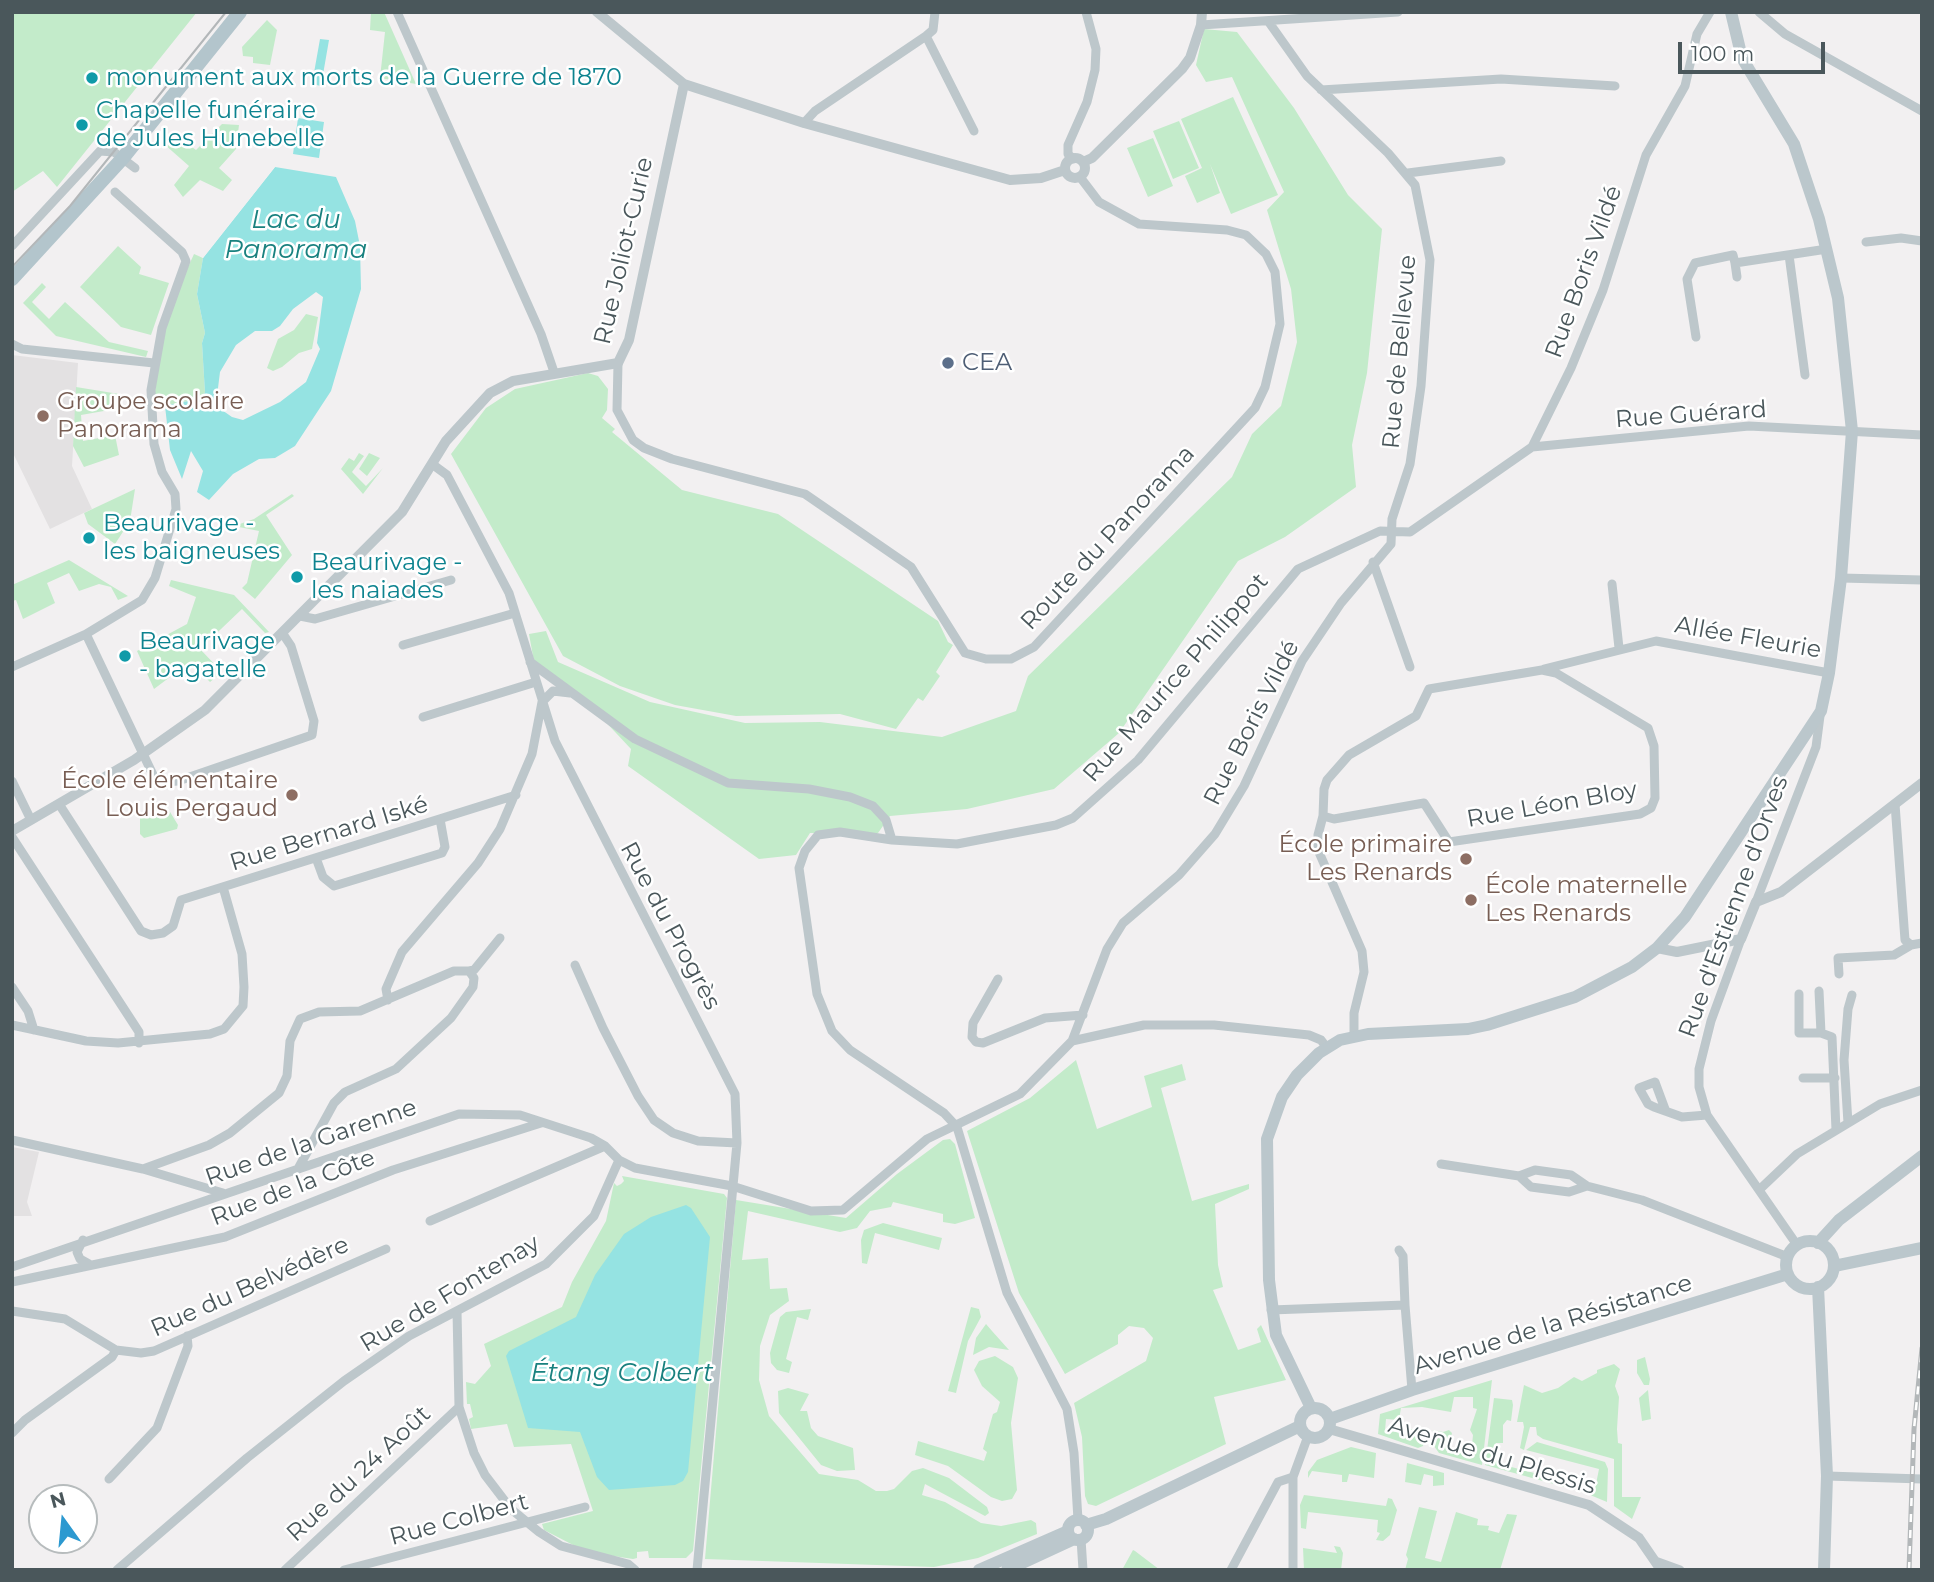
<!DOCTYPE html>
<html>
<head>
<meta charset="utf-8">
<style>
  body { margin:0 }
  #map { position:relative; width:1934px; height:1582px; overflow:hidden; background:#f2f0f1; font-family:Montserrat,sans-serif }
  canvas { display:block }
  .frame { position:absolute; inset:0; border:14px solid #4a575b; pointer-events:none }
  .north { position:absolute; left:28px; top:1484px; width:70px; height:70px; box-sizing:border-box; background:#fff; border:2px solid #b7bcbd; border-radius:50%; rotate:345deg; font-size:19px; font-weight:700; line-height:28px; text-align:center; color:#4a575b }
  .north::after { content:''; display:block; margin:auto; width:24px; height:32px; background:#2c99d0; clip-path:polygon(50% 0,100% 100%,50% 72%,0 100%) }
  .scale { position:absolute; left:1678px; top:42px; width:147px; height:32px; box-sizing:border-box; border:4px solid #4a575b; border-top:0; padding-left:9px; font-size:21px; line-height:24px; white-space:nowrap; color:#4a575b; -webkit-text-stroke:5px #fff; paint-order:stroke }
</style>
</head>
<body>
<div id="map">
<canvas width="1934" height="1582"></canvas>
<div class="frame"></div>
<div class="north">N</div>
<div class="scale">100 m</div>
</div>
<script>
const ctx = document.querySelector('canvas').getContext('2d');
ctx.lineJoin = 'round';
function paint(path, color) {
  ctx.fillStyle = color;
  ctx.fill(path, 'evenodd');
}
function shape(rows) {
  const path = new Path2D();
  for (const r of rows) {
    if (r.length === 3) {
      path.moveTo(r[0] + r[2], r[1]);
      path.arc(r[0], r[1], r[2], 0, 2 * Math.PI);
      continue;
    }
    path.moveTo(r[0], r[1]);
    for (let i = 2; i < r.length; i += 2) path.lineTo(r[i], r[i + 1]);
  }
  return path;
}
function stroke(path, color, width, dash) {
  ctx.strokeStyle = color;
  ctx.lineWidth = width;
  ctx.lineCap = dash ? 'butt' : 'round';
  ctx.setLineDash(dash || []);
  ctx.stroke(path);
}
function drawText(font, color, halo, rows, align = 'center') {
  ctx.font = font + ' Montserrat,sans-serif';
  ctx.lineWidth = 5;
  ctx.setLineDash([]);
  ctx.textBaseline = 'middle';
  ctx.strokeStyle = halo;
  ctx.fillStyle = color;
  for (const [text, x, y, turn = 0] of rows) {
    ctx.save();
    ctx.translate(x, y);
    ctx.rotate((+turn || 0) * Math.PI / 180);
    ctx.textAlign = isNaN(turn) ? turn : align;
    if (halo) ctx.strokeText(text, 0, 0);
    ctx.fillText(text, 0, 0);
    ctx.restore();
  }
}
paint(shape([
  [12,355,78,363,72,466,92,509,50,529,12,451],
  [12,1147,39,1152,27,1202,32,1216,12,1216]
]), '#e3e1e2');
paint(shape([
  [12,12,197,12,57,187,43,171,12,192],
  [371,12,384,12,416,84,380,78,385,32,370,30],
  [267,20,277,30,270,65,253,63,253,57,243,56,242,47],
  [1204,29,1237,32,1294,108,1348,195,1382,229,1367,373,1352,445,1356,487,1285,537,1238,561,1119,733,1054,789,967,809,890,816,878,833,810,833,796,855,759,859,628,766,631,749,586,701,534,662,529,634,546,631,558,662,650,702,745,723,820,722,942,737,1016,711,1028,676,1232,477,1252,434,1281,406,1297,342,1291,289,1267,210,1284,192,1232,77,1206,82,1196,65],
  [1233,97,1278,195,1231,214,1210,164,1220,193,1197,203,1185,176,1202,168,1181,119],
  [1179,121,1199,168,1173,179,1153,131],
  [222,124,239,125,236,149,219,168,232,180,223,191,200,180,183,197,174,185,189,166,164,144,173,133,196,150],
  [1153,138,1173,186,1148,197,1127,148],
  [118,246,141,267,139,274,169,283,151,335,121,327,80,287],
  [194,254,203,258,197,294,205,333,202,343,205,393,193,400,153,408,160,347,180,285],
  [42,283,46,287,32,302,49,319,65,302,109,342,148,351,146,357,56,336,23,303],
  [306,314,318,317,312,349,299,353,282,367,273,371,267,368,278,339,294,330],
  [588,373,598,376,608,389,607,410,602,418,615,429,612,432,682,490,778,514,938,621,948,642,953,645,936,672,940,676,923,701,918,698,896,729,840,714,736,716,675,705,620,686,563,656,451,454,486,408,515,389],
  [76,387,119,394,121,408,81,415,83,441,115,435,119,455,84,467,73,446],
  [359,453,364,456,352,472,366,486,383,468,363,494,341,469,349,458,354,461],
  [369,453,380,458,367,476,359,469],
  [135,489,130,521,115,544,88,524,84,513],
  [292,494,294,496,266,515,292,555,255,599,242,588,247,583,259,531,234,526,254,519],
  [69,560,128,596,118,600,111,587,99,584,79,591,69,573,47,583,55,603,23,619,16,600,12,601,12,585],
  [171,580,234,595,269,632,265,633,242,609,200,649,222,672,210,682,190,662,154,689,137,651,187,624,196,597,169,586],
  [164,802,178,825,177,829,144,838,140,834,140,817,161,808],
  [1076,1060,1097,1129,1152,1107,1144,1076,1182,1064,1186,1080,1161,1088,1192,1201,1249,1184,1249,1189,1215,1204,1218,1265,1223,1287,1213,1290,1238,1350,1261,1342,1257,1329,1261,1325,1286,1380,1214,1397,1226,1444,1096,1506,1088,1504,1085,1496,1082,1437,1074,1403,1146,1361,1153,1338,1144,1328,1129,1326,1118,1335,1118,1344,1065,1374,1019,1293,967,1131,1030,1098],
  [950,1139,955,1144,975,1218,955,1224,943,1222,943,1214,893,1202,891,1207,870,1211,857,1228,840,1232,748,1211,742,1260,768,1258,770,1289,787,1288,789,1301,770,1315,760,1346,759,1380,769,1416,819,1474,858,1480,876,1491,887,1491,894,1489,912,1471,923,1468,949,1478,987,1507,989,1513,985,1516,925,1484,922,1495,945,1502,981,1523,1001,1526,1031,1520,1036,1523,1037,1534,978,1558,934,1567,705,1559,736,1200,846,1218,897,1174,943,1140],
  [622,1176,724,1194,727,1198,693,1551,686,1558,649,1558,648,1551,637,1552,637,1558,633,1559,600,1554,577,1547,544,1530,542,1524,593,1511,571,1444,514,1447,507,1424,471,1429,469,1419,473,1417,470,1404,467,1404,466,1382,475,1384,491,1366,484,1344,562,1307,572,1282,606,1221,614,1183,617,1186,621,1184,624,1181],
  [883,1223,942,1238,939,1250,875,1233,867,1264,862,1263,861,1240,864,1230],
  [971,1307,979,1309,981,1317,968,1341,956,1393,948,1391],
  [811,1309,808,1320,797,1317,786,1359,792,1362,789,1373,777,1370,771,1363,770,1353,780,1317,786,1312],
  [986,1324,992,1331,1009,1350,989,1347,973,1355,976,1338],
  [995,1356,1013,1367,1018,1378,1011,1423,1017,1490,1012,1499,1002,1501,991,1497,948,1466,915,1455,918,1441,984,1461,987,1452,983,1449,993,1414,997,1412,1000,1402,982,1386,974,1370,979,1361],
  [1645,1357,1650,1379,1649,1385,1644,1385,1637,1373,1637,1360],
  [1614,1364,1620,1369,1615,1386,1619,1397,1617,1429,1618,1443,1622,1444,1622,1497,1641,1497,1632,1519,1614,1506,1614,1459,1543,1439,1537,1435,1536,1427,1530,1427,1524,1450,1520,1448,1524,1427,1523,1422,1517,1422,1524,1385,1542,1393,1558,1388,1574,1377,1582,1381,1597,1373,1597,1370],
  [1492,1380,1482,1465,1439,1453,1431,1442,1433,1430,1443,1432,1449,1430,1452,1433,1447,1453,1467,1453,1468,1445,1472,1445,1473,1435,1470,1430,1477,1409,1473,1408,1473,1397,1454,1397,1451,1412,1422,1407,1401,1408,1399,1420,1386,1419,1385,1431,1409,1433,1410,1429,1426,1429,1423,1446,1418,1448,1378,1434,1380,1414],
  [788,1388,809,1394,800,1411,807,1411,811,1428,818,1436,853,1448,855,1470,837,1471,821,1465,779,1413,778,1391],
  [1648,1390,1651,1419,1642,1421,1639,1398],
  [1494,1398,1512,1400,1513,1405,1511,1421,1507,1420,1503,1425,1503,1443,1496,1443,1496,1460,1500,1464,1595,1489,1599,1469,1526,1450,1537,1442,1605,1462,1608,1469,1607,1502,1583,1492,1485,1465],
  [1351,1447,1376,1453,1374,1478,1349,1474,1347,1482,1342,1482,1342,1475,1312,1471,1308,1478,1308,1472,1317,1460],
  [1407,1463,1444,1473,1444,1485,1433,1486,1433,1476,1424,1474,1421,1485,1405,1482],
  [1304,1495,1386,1506,1388,1498,1392,1499,1397,1510,1390,1535,1383,1541,1376,1540,1380,1533,1377,1532,1378,1520,1308,1512,1306,1529,1301,1528,1300,1505],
  [1419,1507,1437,1511,1425,1558,1441,1562,1456,1512,1478,1519,1477,1525,1489,1526,1488,1530,1499,1533,1507,1514,1517,1515,1500,1570,1405,1570,1408,1559,1406,1555],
  [1334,1546,1340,1547,1343,1553,1341,1570,1304,1570,1303,1548,1337,1553],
  [1133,1550,1135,1551,1160,1570,1122,1570]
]), '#c3ebca');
paint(shape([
  [320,39,329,40,321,86,312,84],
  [298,118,324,122,319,158,293,154],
  [275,167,336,177,355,221,360,246,361,289,331,391,295,446,275,458,259,459,233,474,209,500,197,492,203,471,191,451,182,479,170,450,165,406,193,400,205,393,202,343,205,333,197,294,203,258],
  [316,292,323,297,317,343,320,349,306,382,280,402,243,420,232,417,219,408,217,396,220,372,236,345,255,331,272,331,280,326,293,309],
  [686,1205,691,1208,710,1237,688,1472,683,1481,675,1485,609,1490,597,1477,580,1432,528,1428,506,1356,509,1351,576,1317,595,1275,624,1234,651,1217]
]), '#95e3e2');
paint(shape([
  [271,166,275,167,203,258,200,256]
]), '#f2f0f1');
stroke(shape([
  [397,12,541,334,554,372],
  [1759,12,1785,34,1922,111],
  [1201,25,1398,12],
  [926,36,974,131],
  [1321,90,1501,79,1615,86],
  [804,123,815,111,926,36,933,30,935,12],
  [1073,159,1068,154,1068,145,1087,102,1095,70,1096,49,1086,12],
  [1408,173,1501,161],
  [1866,242,1901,238,1922,241],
  [12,246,100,151,114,152,135,168],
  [1789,255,1805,375],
  [1735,263,1737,277],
  [1696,337,1687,279,1695,263,1733,255,1735,263,1827,249],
  [12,344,22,349,154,363],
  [618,363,617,410,633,440,644,448,672,459,805,494,911,567,965,653,986,659,1011,659,1034,647,1255,408,1265,387,1280,324,1275,272,1266,254,1246,235,1227,230,1139,224,1099,202,1080,177],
  [1532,447,1749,426,1922,435],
  [432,464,447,475,509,593,555,741,735,1094,737,1143,697,1570],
  [1373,562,1410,667],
  [1841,578,1922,580],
  [1612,584,1619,648],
  [300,616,315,619,451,580],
  [86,634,155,779,164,782,178,781,312,735,314,721,291,646,283,634],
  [403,645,515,613],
  [530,662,635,739,728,783,809,789,850,797,873,806,886,820,892,840],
  [12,667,86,634,142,600,155,578,176,509,175,494,162,472,154,444,151,390,162,328,186,261,182,252,115,192],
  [1544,669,1656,641,1829,673],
  [423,717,536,682],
  [12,781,31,820],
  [59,804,141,931,151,935,163,933,173,926,181,900,516,795],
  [1895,804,1905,940,1911,945],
  [1323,816,1334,819,1424,803,1449,842,1640,814,1651,808,1655,798,1654,746,1648,728,1556,673,1542,670,1429,689,1416,716,1349,755,1327,780,1324,789,1323,816,1318,835,1318,850,1362,951,1364,972,1354,1013,1354,1036],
  [12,837,139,1032,139,1043],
  [316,858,323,877,334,886,442,853,445,847,440,819],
  [1756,902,1816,747,1820,716],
  [1741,939,1711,1021,1699,1069,1699,1087,1707,1115,1797,1245],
  [575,965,603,1028,638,1096,654,1120,673,1133,698,1141,737,1143],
  [469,971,474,970,500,938],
  [1839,974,1838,958,1894,955,1911,945,1922,943],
  [998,979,973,1023,972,1037,976,1042,983,1043,1045,1018,1083,1015],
  [12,987,28,1011,34,1030],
  [1819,991,1821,1033,1832,1037,1836,1130],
  [1799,994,1799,1033,1821,1033],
  [388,1000,386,989,402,952,478,863,500,829,532,754,542,702,553,691,570,693],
  [12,1025,86,1041,118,1043,210,1034,224,1029,243,1006,244,987,242,954,223,887],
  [1072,1041,1144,1025,1214,1025,1309,1035,1321,1040,1327,1048],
  [1803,1078,1835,1078],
  [1665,1109,1655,1082,1639,1088,1648,1104,1654,1107,1682,1117,1707,1115],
  [1848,1123,1844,1060,1848,1009,1852,995],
  [12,1140,143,1169,223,1193],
  [1441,1164,1519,1176,1531,1187,1569,1192,1587,1186],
  [299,1167,334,1103,345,1092,396,1069,451,1018,473,987,474,978,469,971],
  [143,1169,209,1145,230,1133,279,1093,287,1076,290,1041,300,1019,319,1012,360,1011,454,971,469,971],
  [1519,1176,1535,1170,1571,1175,1587,1186,1642,1200,1788,1257],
  [1759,1190,1797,1154,1880,1104,1922,1090],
  [430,1221,605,1146],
  [83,1240,77,1252,80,1259,89,1264],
  [1399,1250,1403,1256,1405,1305],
  [12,1267,459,1114,520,1115,591,1138,605,1146,619,1160,635,1168,732,1186,811,1211,843,1210,927,1139,1020,1094,1072,1041,1107,949,1123,923,1179,875,1215,834,1244,786,1302,661,1341,603,1391,544,1392,519,1410,464,1421,386,1430,260,1415,185,1388,153,1307,76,1268,21],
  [12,1282,225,1237,393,1170,541,1123],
  [1271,1310,1405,1305,1412,1390],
  [12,1311,65,1319,116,1350,141,1353,154,1351,386,1249],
  [457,1311,459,1407,474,1453,485,1475,511,1509,539,1532,561,1546,628,1564,635,1570],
  [12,1433,25,1420,112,1357,116,1350],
  [1827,1476,1922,1479],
  [109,1479,157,1428,188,1346,187,1336],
  [1078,1520,1074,1453,1067,1409,1007,1293,957,1127,944,1113,850,1050,832,1031,817,994,799,868,805,851,818,835,840,832,892,840,957,844,1056,825,1073,818,1138,760,1298,569,1380,531,1410,532,1532,447,1571,368,1603,290,1646,155,1685,86,1697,34,1710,12],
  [1081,1539,1083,1570],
  [1658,1562,1680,1570],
  [117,1570,247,1458,344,1381,409,1336,546,1264,594,1216,619,1160],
  [285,1570,459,1407],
  [344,1570,585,1507],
  [1231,1570,1278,1482,1293,1477,1308,1436],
  [1293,1570,1293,1477]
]), '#bdc7cb', 9);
stroke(shape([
  [597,12,684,84,804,123,1010,180,1041,178,1065,170],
  [1075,168,10],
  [1083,162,1092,158,1182,69,1190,58,1201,25,1202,12],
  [12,831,134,760,205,710,402,512,446,441,490,393,513,381,618,363,629,340,684,84],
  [1657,948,1677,952,1741,939,1756,902,1781,892,1922,783],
  [1329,1429,1589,1505,1639,1538,1661,1570]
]), '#bdc7cb', 10);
stroke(shape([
  [1810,1265,24],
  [1818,1243,1839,1220,1922,1156],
  [1834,1266,1922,1248],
  [1818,1287,1827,1476,1824,1570],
  [1315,1423,15],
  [1311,1408,1276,1335,1269,1280,1267,1139,1282,1097,1297,1075,1319,1053,1340,1040,1368,1034,1468,1029,1487,1025,1575,997,1632,967,1657,948,1685,917,1821,711,1829,673,1841,578,1852,431,1838,298,1819,219,1794,144,1742,58,1731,12],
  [1330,1419,1412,1390,1788,1274],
  [1078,1530,10],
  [1086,1525,1106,1519,1300,1426],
  [979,1570,1068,1531],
  [1007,1570,1074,1539]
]), '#bbc7cc', 12);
stroke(shape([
  [12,279,122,159,240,12]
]), '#b3c5cc', 14);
stroke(shape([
  [12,267,70,206,226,12]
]), '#b3b7b9', 2);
const rail = shape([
  [1909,1570,1914,1429,1922,1348]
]);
stroke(rail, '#b3b7b9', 5);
stroke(rail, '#fff', 2.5, [8]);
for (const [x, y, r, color] of [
  [92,78,7,"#0f9aa8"],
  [82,125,7,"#0f9aa8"],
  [948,363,7,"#5c6f8a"],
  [43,416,7,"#8d6e63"],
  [89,538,7,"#0f9aa8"],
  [297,577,7,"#0f9aa8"],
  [125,656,7,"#0f9aa8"],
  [292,795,7,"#8d6e63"],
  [1466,859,7,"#8d6e63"],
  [1471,900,7,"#8d6e63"]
]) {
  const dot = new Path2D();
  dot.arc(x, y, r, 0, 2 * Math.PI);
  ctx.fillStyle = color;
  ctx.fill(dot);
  stroke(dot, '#fff', 2.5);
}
drawText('24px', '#0d838f', '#fff', [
  ["monument aux morts de la Guerre de 1870",106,78],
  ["Chapelle funéraire",96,111],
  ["de Jules Hunebelle",96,139],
  ["Beaurivage -",103,524],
  ["les baigneuses",103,552],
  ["Beaurivage -",311,563],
  ["les naiades",311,591],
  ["Beaurivage",139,642],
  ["- bagatelle",139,670]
], 'left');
drawText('24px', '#4a575b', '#fff', [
  ["Rue Joliot-Curie",624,251,-77],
  ["Rue Boris Vildé",1584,272,-70],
  ["Rue de Bellevue",1400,352,-85],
  ["Rue Guérard",1691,415,-4],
  ["Route du Panorama",1108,538,-47],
  ["Allée Fleurie",1748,638,10],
  ["Rue Maurice Philippot",1176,678,-49],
  ["Rue Boris Vildé",1252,723,-63],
  ["Rue Léon Bloy",1552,805,-10],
  ["Rue Bernard Iské",329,834,-17],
  ["Rue d'Estienne d'Orves",1734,907,-70],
  ["Rue du Progrès",670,926,62],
  ["Rue de la Garenne",311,1143,-19],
  ["Rue de la Côte",293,1188,-21],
  ["Rue du Belvédère",250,1287,-24],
  ["Rue de Fontenay",450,1294,-31],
  ["Avenue de la Résistance",1553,1325,-17],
  ["Avenue du Plessis",1492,1456,17],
  ["Rue du 24 Août",359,1474,-43],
  ["Rue Colbert",459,1520,-15]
]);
drawText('24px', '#4e5e75', '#fff', [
  ["CEA",962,363]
], 'left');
drawText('24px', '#785e54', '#fff', [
  ["Groupe scolaire",57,402],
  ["Panorama",57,430],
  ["École élémentaire",278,781,"right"],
  ["Louis Pergaud",278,809,"right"],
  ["École primaire",1452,845,"right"],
  ["Les Renards",1452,873,"right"],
  ["École maternelle",1485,886],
  ["Les Renards",1485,914]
], 'left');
drawText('italic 26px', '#19817f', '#fff', [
  ["Lac du",296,220],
  ["Panorama",296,250],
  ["Étang Colbert",622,1373]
]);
</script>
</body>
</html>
